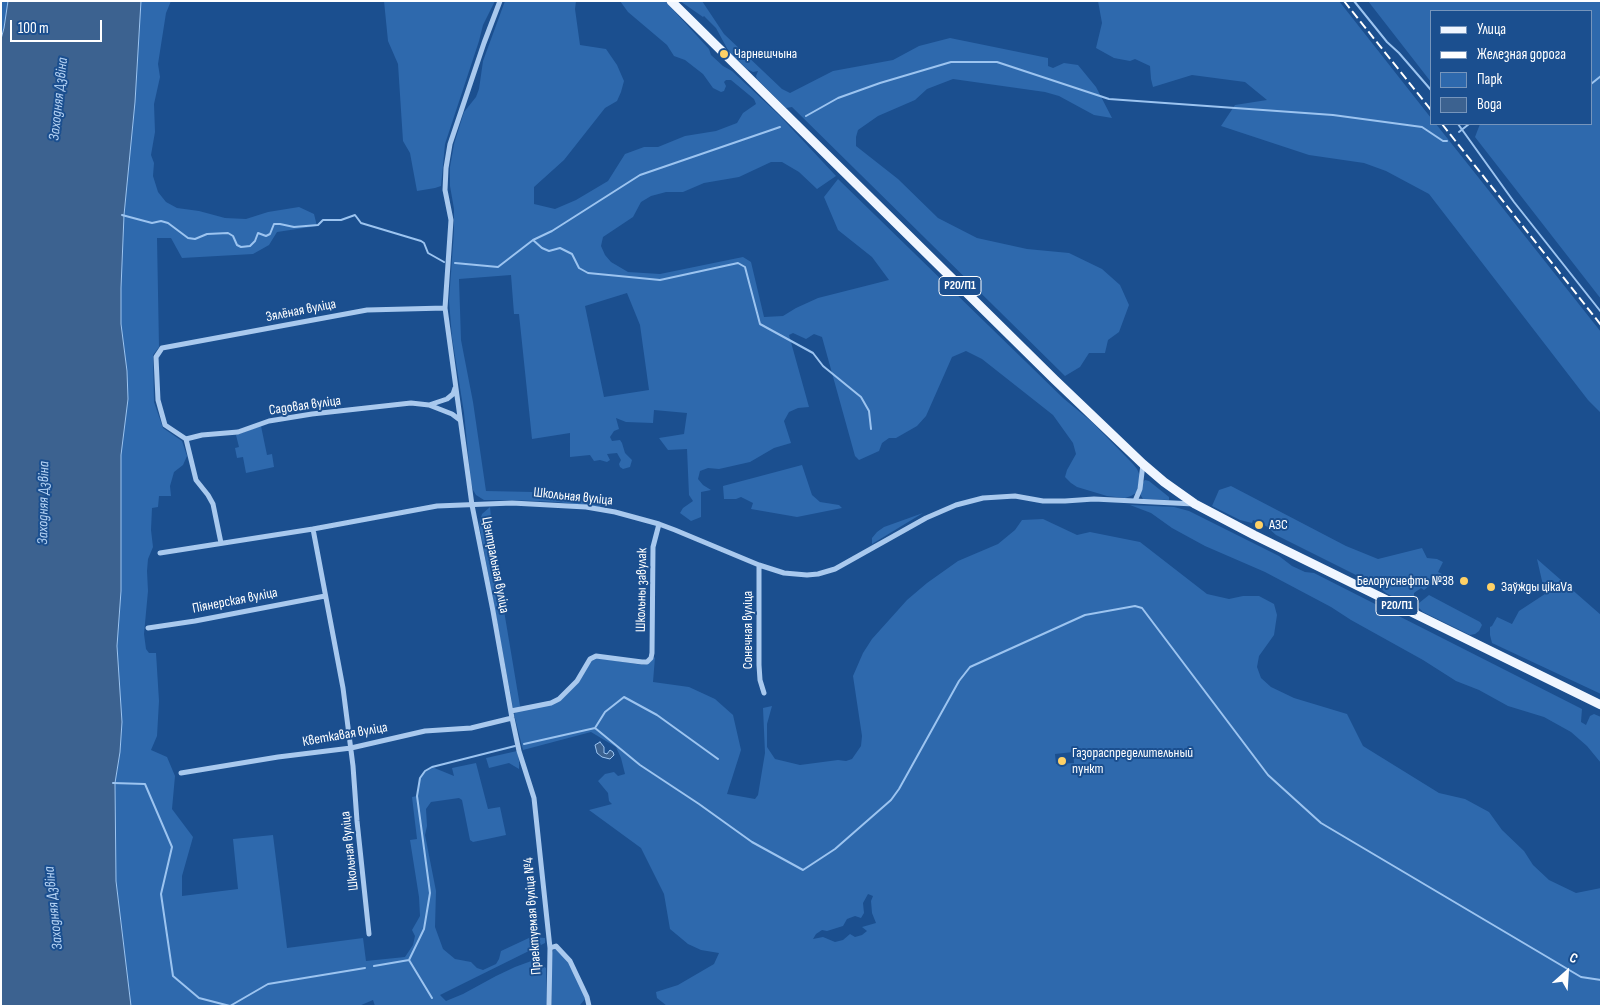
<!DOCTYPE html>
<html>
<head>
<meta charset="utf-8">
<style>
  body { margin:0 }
  #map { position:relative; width:1602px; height:1007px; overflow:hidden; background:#1b4f8f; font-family:"Sofia Sans Condensed",sans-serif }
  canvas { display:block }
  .frame { position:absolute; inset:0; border:2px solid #fff; pointer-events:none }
  .legend { position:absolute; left:1430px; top:10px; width:162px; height:115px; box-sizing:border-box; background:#1b4f8f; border:1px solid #7695bc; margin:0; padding:6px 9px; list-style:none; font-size:15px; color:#fff }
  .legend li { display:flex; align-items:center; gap:10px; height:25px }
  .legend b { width:25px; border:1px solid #7695bc }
  .north { position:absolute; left:1542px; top:947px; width:50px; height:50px; -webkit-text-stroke:4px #1b4f8f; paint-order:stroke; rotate:26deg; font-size:14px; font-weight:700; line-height:20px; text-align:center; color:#fff }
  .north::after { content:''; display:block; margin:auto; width:18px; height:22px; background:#fff; clip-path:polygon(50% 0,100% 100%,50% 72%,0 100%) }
  .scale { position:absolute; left:10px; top:20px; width:92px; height:22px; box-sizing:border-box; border:2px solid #fff; border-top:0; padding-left:6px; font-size:15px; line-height:18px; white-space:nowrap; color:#fff; -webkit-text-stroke:4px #1b4f8f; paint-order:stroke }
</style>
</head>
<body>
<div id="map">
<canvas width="1602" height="1007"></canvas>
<div class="frame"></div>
<ul class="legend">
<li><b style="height:6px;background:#f0f6ff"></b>Улица</li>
<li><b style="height:6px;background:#fff"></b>Железная дорога</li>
<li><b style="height:14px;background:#2e69ad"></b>Парк</li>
<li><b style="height:14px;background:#3c6290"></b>Вода</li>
</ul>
<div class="north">С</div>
<div class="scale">100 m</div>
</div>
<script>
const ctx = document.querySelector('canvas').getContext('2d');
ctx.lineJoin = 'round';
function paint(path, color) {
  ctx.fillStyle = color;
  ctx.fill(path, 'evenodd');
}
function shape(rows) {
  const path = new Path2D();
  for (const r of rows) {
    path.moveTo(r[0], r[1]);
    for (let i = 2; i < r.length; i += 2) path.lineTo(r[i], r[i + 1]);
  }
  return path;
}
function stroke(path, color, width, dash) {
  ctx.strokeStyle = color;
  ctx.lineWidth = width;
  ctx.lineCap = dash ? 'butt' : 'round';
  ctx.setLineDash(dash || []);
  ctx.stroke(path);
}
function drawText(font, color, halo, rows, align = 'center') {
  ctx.font = font + ' "Sofia Sans Condensed",sans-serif';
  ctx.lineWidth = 4;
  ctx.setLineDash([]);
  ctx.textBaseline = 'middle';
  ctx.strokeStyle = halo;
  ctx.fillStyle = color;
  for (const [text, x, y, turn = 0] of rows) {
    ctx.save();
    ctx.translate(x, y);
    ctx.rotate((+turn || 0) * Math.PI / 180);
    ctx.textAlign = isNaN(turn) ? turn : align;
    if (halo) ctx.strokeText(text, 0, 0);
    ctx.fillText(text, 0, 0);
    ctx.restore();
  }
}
paint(shape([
  [1,1,8,1,4,28,1,39],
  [141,1,171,1,166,13,158,64,160,77,154,104,155,132,151,155,154,163,153,176,158,192,166,202,177,208,199,211,225,218,246,219,268,212,299,207,314,214,317,226,277,232,269,245,253,254,182,258,171,238,157,238,159,347,153,355,154,402,163,428,182,441,187,456,183,465,174,472,170,486,171,496,159,496,158,507,152,508,151,530,153,547,148,559,147,571,148,591,144,634,146,649,149,653,156,653,159,701,157,736,151,750,167,757,175,776,172,809,193,837,182,876,182,896,238,889,233,839,273,835,287,948,363,938,366,961,405,957,413,945,415,936,412,930,420,916,419,897,410,840,417,839,412,797,417,796,420,778,425,771,432,767,454,776,452,768,476,763,488,809,500,807,506,835,473,842,470,840,462,800,459,798,431,802,426,809,427,826,425,835,436,891,435,927,443,949,455,959,471,962,477,968,483,970,496,964,499,959,501,951,531,937,545,938,545,943,440,995,446,1001,463,994,496,976,515,967,534,960,546,968,547,1006,375,1006,373,1000,359,1006,131,1006,116,881,115,783,120,752,122,722,117,646,121,591,121,455,128,399,127,371,121,324,121,288,124,215,135,102],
  [384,1,495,1,483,25,479,41,445,144,441,186,435,188,417,191,410,153,403,141,398,64,388,41],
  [505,1,576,1,575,9,580,45,606,49,617,65,624,81,621,92,617,101,605,108,564,160,534,187,534,204,555,209,576,200,608,181,625,154,644,147,658,147,685,136,716,131,737,123,743,113,756,104,754,99,731,80,726,80,724,82,726,86,724,91,721,92,713,88,703,74,685,60,674,56,667,45,628,12,620,1,665,1,709,49,711,55,723,66,732,71,779,115,836,176,817,189,799,172,782,162,771,162,739,177,704,183,683,192,666,192,651,196,641,202,633,217,603,237,601,246,605,255,611,262,628,272,660,274,743,257,751,262,764,317,783,316,796,308,818,298,889,280,872,257,838,230,824,197,838,179,1063,398,1092,422,1133,464,1137,469,1140,476,1138,487,1136,493,1131,496,1125,498,1107,496,1077,487,1071,483,1065,477,1067,470,1076,454,1073,443,1053,415,982,359,966,351,952,357,926,416,917,426,896,438,889,438,882,443,879,451,859,460,855,456,822,337,814,334,806,339,793,333,789,335,809,407,798,408,789,412,784,421,791,443,774,448,750,462,719,469,708,468,700,471,698,479,703,485,711,490,701,492,701,517,691,521,680,513,683,508,693,501,689,495,687,449,668,450,659,438,684,434,687,413,654,410,653,423,626,422,616,418,619,429,614,431,610,437,612,441,620,440,622,443,625,453,632,460,630,467,623,469,620,467,619,464,621,460,617,453,607,454,610,460,607,462,600,460,594,461,590,455,570,457,570,433,532,439,519,314,514,314,511,275,459,279,461,340,473,402,486,491,581,493,600,496,599,501,602,504,600,507,557,502,512,500,484,500,476,495,473,490,471,482,464,413,452,337,449,301,454,231,454,209,450,186,450,167,454,144,464,112,476,97,479,89,483,61],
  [627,293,640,325,649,390,604,397,585,306],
  [680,1,702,1,724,34,782,89,790,93,833,71,893,60,919,46,950,38,1048,58,1048,66,1053,68,1064,63,1078,65,1096,87,1112,118,1094,115,1059,96,1045,92,953,79,927,89,915,100,878,116,858,130,856,137,856,146,898,179,938,218,977,238,1027,249,1069,253,1102,269,1120,285,1129,305,1119,332,1108,340,1105,353,1089,353,1080,367,1065,376,792,107,786,108,757,79,756,76,758,71,753,72,747,69,729,52,716,28,704,16,703,17],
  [1098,1,1339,1,1431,118,1431,124,1436,124,1601,332,1601,413,1588,400,1429,194,1386,171,1364,163,1309,155,1221,126,1235,105,1267,100,1245,82,1192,75,1153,87,1151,79,1150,66,1135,59,1130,61,1114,58,1096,48,1102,23],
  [1368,1,1601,1,1601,299,1475,137,1480,124,1591,124,1591,11,1431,11,1431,82],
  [261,426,267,455,272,454,274,467,246,473,243,457,237,458,235,448,239,447,236,435],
  [802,465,812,495,820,502,839,505,842,508,797,517,751,509,753,503,741,497,736,499,724,499,723,486],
  [1145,480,1149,481,1169,497,1169,500,1143,499,1140,494,1143,482],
  [1231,486,1346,546,1378,559,1422,548,1427,558,1437,559,1443,562,1438,572,1442,574,1437,580,1424,590,1421,588,1414,593,1414,597,1405,599,1395,598,1386,593,1376,585,1276,535,1266,526,1253,520,1252,523,1240,520,1212,506,1219,490],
  [1130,505,1174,507,1189,511,1279,556,1292,566,1305,572,1314,573,1582,709,1581,722,1586,725,1590,716,1594,714,1601,717,1601,763,1587,746,1571,732,1544,717,1508,706,1479,690,1456,681,1423,660,1351,620,1331,607,1265,572,1205,546,1172,528,1151,513],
  [490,507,495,557,520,706,519,708,515,709,513,708,479,524,482,514],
  [923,513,872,544,872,538,877,532,884,527],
  [1043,519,1077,535,1090,532,1140,542,1207,594,1229,599,1243,596,1259,596,1274,604,1277,615,1274,635,1259,656,1257,667,1261,678,1271,687,1294,698,1347,714,1363,746,1439,793,1465,799,1489,812,1502,830,1524,851,1533,865,1549,880,1576,893,1601,888,1601,1006,667,1006,657,998,656,992,678,985,714,964,719,953,701,950,688,944,670,929,664,894,641,848,589,810,612,804,609,801,608,793,598,781,605,774,614,772,618,776,625,774,621,758,616,747,591,732,523,750,514,714,516,712,560,701,579,682,591,660,597,658,643,665,649,663,655,657,653,682,689,687,715,699,733,715,741,750,727,794,755,799,758,795,765,753,763,708,772,706,767,724,767,747,775,759,800,765,838,760,846,761,852,759,861,746,862,736,853,676,863,653,872,639,907,600,927,583,958,561,998,544,1015,530,1022,520],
  [1073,752,1074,763,1056,764,1055,754],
  [868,894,873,896,871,901,872,913,876,923,862,927,867,931,862,935,855,937,850,934,843,940,835,942,823,937,813,939,816,934,822,930,827,931,843,926,847,919,855,916,861,918,864,913,863,903],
  [1537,559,1601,615,1601,694,1492,643,1490,635,1490,627,1492,626,1497,617,1512,624,1519,611,1545,594],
  [1429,595,1480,622,1482,625,1479,631,1475,634,1470,635,1423,612,1419,608,1419,603],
  [517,751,519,761,519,769,509,763,489,768,486,758],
  [554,949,557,949,569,962,586,998,580,1005,552,1006,551,955]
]), '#2e69ad');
const water = shape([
  [8,1,141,1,135,102,124,215,121,288,121,324,127,371,128,399,121,455,121,591,117,646,122,722,120,752,115,783,116,881,131,1006,1,1006,1,39,4,28,8,1],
  [600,742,604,747,604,753,607,754,610,750,613,752,614,755,610,759,602,757,597,753,595,745,600,742]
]);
paint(water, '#3c6290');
stroke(water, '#9cc4f0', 1);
stroke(shape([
  [1354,1,1387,42,1399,53,1431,90],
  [1591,84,1601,76],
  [806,116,838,98,880,83,951,62,997,62,1109,99,1333,115,1422,127,1443,141,1447,141],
  [1458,124,1514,202,1601,312],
  [1459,132,1469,124],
  [122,215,152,223,161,221,168,223,188,238,195,239,207,234,228,233,233,236,237,245,241,247,250,246,255,241,258,233,266,236,270,234,274,224,280,224,294,227,318,225,323,220,341,220,355,215,361,223,421,241,424,243,428,253,444,262],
  [533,240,542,248,549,251,560,248,572,254,579,268,588,273,660,280,738,263,745,267,760,324,813,353,823,366,861,397,869,411,871,429],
  [455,263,498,267,533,240,552,231,640,175,780,127],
  [595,728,605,712,624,697,657,715,718,759],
  [524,744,595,728,640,765,699,804,752,842,803,870,835,849,891,800,899,789,959,681,970,667,1085,615,1135,606,1142,608,1268,775,1321,823,1581,977,1601,980],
  [113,783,145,784,172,847,161,894,173,976,199,998,230,1006,268,984,365,968],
  [409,960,424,929,430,893,417,796,420,778,425,771,432,767,515,746],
  [409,960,432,998],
  [374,966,409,960]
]), '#9cc4f0', 2);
stroke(shape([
  [500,1,484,43,450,144,446,168,445,190,451,220,445,308,472,505,493,611,512,718,519,751,534,798,550,948,549,1006],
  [429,405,452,414,460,420],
  [186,439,202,435,238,432,269,421,312,414,411,403,429,405,447,399,453,394,455,388],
  [1135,501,1140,489,1143,464],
  [313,529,343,688,353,766,357,821,369,934],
  [221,543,213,504,208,495,196,480,186,439,165,425,158,400,156,357,162,348,367,310,445,308],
  [160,553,313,529,437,506,512,503,586,507,615,512,659,524,675,530,759,565,784,573,807,575,818,574,835,569,926,518,956,505,983,498,1015,496,1043,501,1065,501,1094,499,1194,504],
  [759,565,759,665,760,680,764,693],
  [148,628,195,621,325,596],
  [511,711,551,703,559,699,577,681,590,659,596,656,642,662,647,662,651,658,652,653,653,547,659,524],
  [181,773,278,757,351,748,425,731,471,728,512,718],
  [550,948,556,946,570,961,587,997,589,1006]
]), '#a9c9ee', 5);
stroke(shape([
  [671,1,1055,380,1143,464,1164,482,1195,504,1254,535,1601,705]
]), '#f0f6ff', 9);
stroke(shape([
  [1344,1,1431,110],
  [1442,124,1601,325]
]), '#fff', 2, [9, 4]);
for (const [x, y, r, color] of [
  [724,54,5,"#ffd166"],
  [1259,525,5,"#ffd166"],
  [1464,581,5,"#ffd166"],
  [1491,587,5,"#ffd166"],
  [1062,761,5,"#ffd166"]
]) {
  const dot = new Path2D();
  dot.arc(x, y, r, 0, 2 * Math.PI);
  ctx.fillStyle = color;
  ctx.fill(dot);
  stroke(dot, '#1b4f8f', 2);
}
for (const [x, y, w] of [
  [960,286,42],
  [1397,606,42]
]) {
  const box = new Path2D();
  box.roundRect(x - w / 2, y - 9.5, w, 19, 4);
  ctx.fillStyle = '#1b4f8f';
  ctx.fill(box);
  stroke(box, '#fff', 1);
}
drawText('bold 12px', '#fff', null, [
  ["Р20/П1",960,286],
  ["Р20/П1",1397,606]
]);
drawText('14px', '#fff', '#1b4f8f', [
  ["Чарнешчына",734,54],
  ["АЗС",1269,525],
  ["Белоруснефть №38",1454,581,"right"],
  ["Заўжды цікаVа",1501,587],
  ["Газораспределительный",1072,753],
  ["пункт",1072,769]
], 'left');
drawText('14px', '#fff', '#1b4f8f', [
  ["Зялёная вуліца",301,311,-11],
  ["Садовая вуліца",305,406,-8],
  ["Школьная вуліца",573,497,6],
  ["Цэнтральная вуліца",495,565,79],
  ["Школьны завулак",642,590,-89],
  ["Піянерская вуліца",235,601,-11],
  ["Сонечная вуліца",748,630,-90],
  ["Кветкавая вуліца",345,735,-10],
  ["Школьная вуліца",350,851,-96],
  ["Праектуемая вуліца №4",533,916,-94]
]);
drawText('italic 15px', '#b5d3f5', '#1b4f8f', [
  ["Заходняя Дзвіна",59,99,-84],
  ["Заходняя Дзвіна",44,503,-89],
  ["Заходняя Дзвіна",54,908,-96]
]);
</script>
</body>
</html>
